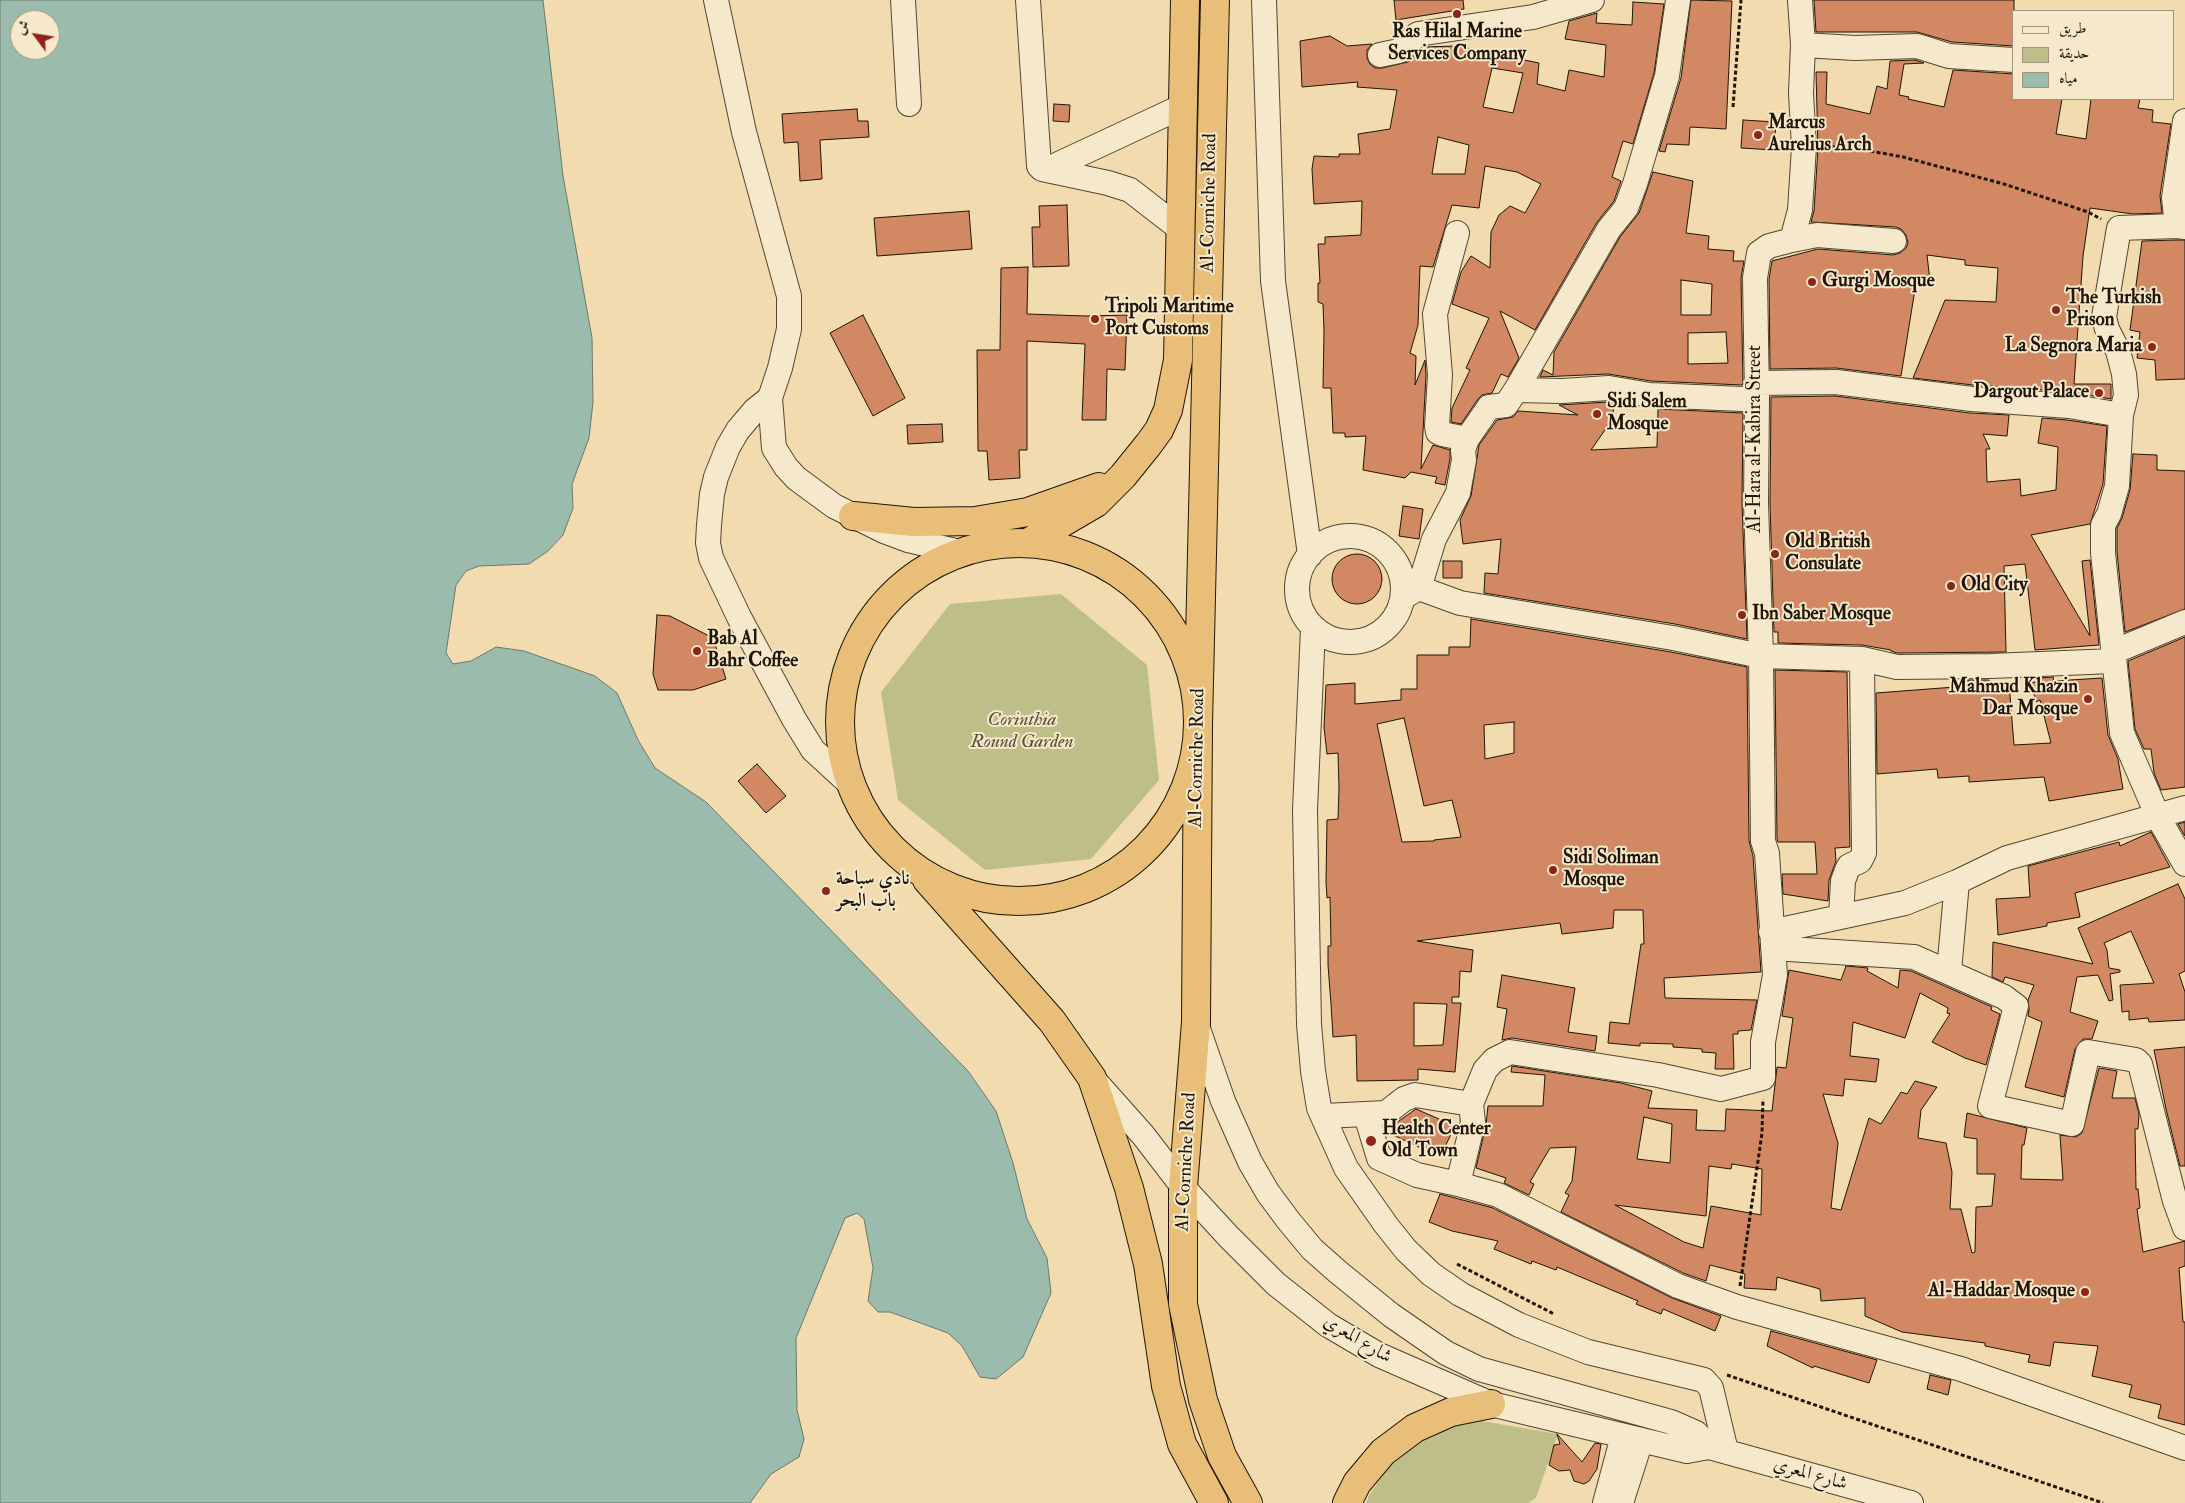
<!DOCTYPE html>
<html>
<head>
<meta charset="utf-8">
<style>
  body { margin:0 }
  #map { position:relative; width:2185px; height:1503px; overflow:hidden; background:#f1dbaf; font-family:"IM FELL Double Pica",Amiri,serif }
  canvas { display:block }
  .legend { position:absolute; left:2012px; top:10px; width:162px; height:90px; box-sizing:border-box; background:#f6e8cb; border:1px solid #a0947c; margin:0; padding:6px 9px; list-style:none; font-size:15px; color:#201506 }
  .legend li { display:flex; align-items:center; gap:10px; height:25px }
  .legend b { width:25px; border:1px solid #a0947c }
  .north { position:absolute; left:10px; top:10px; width:50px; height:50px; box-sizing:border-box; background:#f6e8cb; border:1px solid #a0947c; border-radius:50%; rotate:301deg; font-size:14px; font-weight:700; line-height:20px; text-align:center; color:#201506 }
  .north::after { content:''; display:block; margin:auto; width:18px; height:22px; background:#8f2418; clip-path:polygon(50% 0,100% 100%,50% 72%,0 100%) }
</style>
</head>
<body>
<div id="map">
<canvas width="2185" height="1503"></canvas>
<ul class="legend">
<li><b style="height:6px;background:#f6e8cb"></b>طريق</li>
<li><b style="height:14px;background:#bebf88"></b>حديقة</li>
<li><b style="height:14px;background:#9bbbac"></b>مياه</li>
</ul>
<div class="north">ش</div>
</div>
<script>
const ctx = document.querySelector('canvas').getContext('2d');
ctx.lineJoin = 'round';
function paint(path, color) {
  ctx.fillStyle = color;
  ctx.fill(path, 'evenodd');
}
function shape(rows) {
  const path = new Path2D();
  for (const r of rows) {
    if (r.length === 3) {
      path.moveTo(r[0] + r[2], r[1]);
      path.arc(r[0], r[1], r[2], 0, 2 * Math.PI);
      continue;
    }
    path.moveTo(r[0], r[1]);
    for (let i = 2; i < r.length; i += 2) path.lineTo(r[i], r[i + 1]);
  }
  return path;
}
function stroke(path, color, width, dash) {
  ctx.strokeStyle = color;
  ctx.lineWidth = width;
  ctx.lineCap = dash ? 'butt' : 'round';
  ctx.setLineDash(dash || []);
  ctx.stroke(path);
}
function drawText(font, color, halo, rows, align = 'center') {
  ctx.font = font + ' "IM FELL Double Pica",Amiri,serif';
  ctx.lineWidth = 4;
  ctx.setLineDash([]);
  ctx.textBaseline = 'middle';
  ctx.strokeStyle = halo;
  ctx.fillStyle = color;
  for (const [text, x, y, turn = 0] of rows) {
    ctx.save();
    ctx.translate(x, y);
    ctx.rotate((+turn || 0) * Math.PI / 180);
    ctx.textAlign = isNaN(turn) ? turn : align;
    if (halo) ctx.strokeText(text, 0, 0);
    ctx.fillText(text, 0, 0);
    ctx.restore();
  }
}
paint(shape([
  [1061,594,1147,665,1159,780,1091,859,985,870,898,800,881,692,950,604],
  [1464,1418,1558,1434,1536,1498,1528,1503,1366,1503,1369,1495,1393,1461,1425,1433]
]), '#bebf88');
const water = shape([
  [0,0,543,0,563,176,592,338,593,402,589,438,572,484,573,508,563,535,548,551,529,564,479,566,466,571,456,585,446,653,453,664,471,661,496,647,524,651,595,676,617,693,638,740,655,768,706,802,968,1071,996,1111,1013,1163,1027,1219,1047,1258,1051,1293,1023,1357,996,1379,980,1377,962,1346,948,1333,890,1312,878,1312,868,1301,873,1268,864,1219,857,1213,845,1218,796,1338,797,1410,804,1439,799,1457,771,1474,750,1503,0,1503,0,0],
  [20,20,50,20,50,50,20,50,20,20]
]);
paint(water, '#9bbbac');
stroke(water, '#6a796a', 1);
const building = shape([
  [1394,0,1463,0,1464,9,1396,20,1394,0],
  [1691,0,1732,1,1726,129,1690,127,1689,145,1667,144,1665,152,1659,151,1681,78,1691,0],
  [1814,0,2014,0,2014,46,1952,42,1917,32,1816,32,1814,0],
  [1633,2,1664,4,1654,73,1633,144,1623,141,1612,177,1621,181,1614,201,1597,222,1535,330,1500,311,1519,358,1508,377,1501,374,1492,393,1482,395,1478,399,1461,424,1451,422,1452,408,1470,370,1466,368,1489,318,1452,304,1461,272,1471,256,1490,268,1491,232,1499,215,1510,206,1525,213,1541,184,1517,172,1485,166,1479,208,1452,205,1433,267,1420,266,1418,325,1410,353,1416,356,1415,385,1425,360,1426,375,1421,469,1433,445,1450,450,1450,459,1445,485,1435,483,1437,477,1411,472,1405,478,1363,470,1366,436,1345,437,1345,433,1333,433,1331,388,1323,388,1324,330,1323,304,1318,302,1318,283,1320,283,1318,244,1325,244,1325,237,1361,235,1362,201,1314,204,1312,169,1314,156,1339,157,1339,154,1360,154,1358,134,1390,129,1397,90,1357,87,1358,82,1302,87,1300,41,1330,36,1347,46,1372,44,1367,50,1367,58,1370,64,1375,68,1382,68,1408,62,1424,47,1457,46,1539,63,1537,84,1565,91,1569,70,1604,77,1606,45,1565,39,1569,21,1597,13,1596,23,1632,25,1633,2],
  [1492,68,1523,73,1513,113,1483,107,1492,68],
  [1438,137,1469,145,1465,174,1432,174,1438,137],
  [1915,60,1924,63,1904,64,1899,95,1909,97,1908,99,1944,107,1953,70,2014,74,2014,99,2062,99,2056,134,2086,139,2091,99,2140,99,2138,108,2153,110,2152,122,2171,124,2160,196,2162,213,2133,214,2090,208,2083,256,2074,384,2111,384,2111,399,2070,392,1973,385,1913,378,1945,300,1996,302,1998,268,1965,265,1965,260,1927,255,1930,281,1916,283,1901,376,1836,368,1770,369,1769,279,1772,261,1818,249,1893,255,1900,253,1906,248,1908,243,1906,235,1901,229,1896,227,1811,222,1814,211,1818,148,1816,72,1827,72,1826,104,1870,114,1877,86,1887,89,1890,61,1915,60],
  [1054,104,1070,105,1069,122,1053,121,1054,104],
  [857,109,858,121,868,121,869,137,820,140,822,179,800,181,798,142,784,143,782,114,857,109],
  [1743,120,1776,122,1774,150,1741,148,1743,120],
  [1653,172,1693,181,1686,233,1709,236,1708,249,1734,251,1733,261,1744,261,1741,278,1743,385,1651,381,1608,374,1540,377,1543,370,1553,375,1554,352,1620,237,1639,213,1653,172],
  [1681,280,1712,284,1711,315,1681,315,1681,280],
  [1726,332,1728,363,1688,364,1688,333,1726,332],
  [1067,205,1069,266,1033,267,1032,227,1040,227,1039,206,1067,205],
  [969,211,972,249,877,256,874,218,969,211],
  [2176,240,2185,240,2185,379,2156,380,2155,360,2137,358,2140,332,2130,330,2142,241,2176,240],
  [1028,267,1027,314,1086,316,1127,315,1125,370,1107,369,1106,420,1082,420,1085,344,1027,341,1027,450,1019,450,1020,478,989,480,987,451,978,451,977,350,1000,350,1001,268,1028,267],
  [863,315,905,398,873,416,830,333,863,315],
  [1835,396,1970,413,2009,415,2007,436,1983,434,1990,449,1986,449,1987,482,2020,479,2021,496,2056,490,2058,447,2038,443,2042,418,2067,420,2107,426,2103,484,2090,524,2031,535,2090,636,2082,561,2090,560,2099,645,2035,650,2025,564,2004,566,2006,652,1897,653,1891,651,1891,650,1862,645,1778,643,1778,632,1774,632,1770,503,1771,397,1835,396],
  [1608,402,1615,403,1615,408,1613,408,1614,417,1591,450,1657,447,1658,409,1743,413,1742,503,1747,639,1675,624,1484,593,1485,573,1498,574,1501,539,1463,544,1460,520,1471,496,1479,445,1497,420,1513,417,1518,411,1578,415,1559,405,1608,402],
  [942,424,943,442,908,444,907,425,942,424],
  [2133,454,2157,455,2157,470,2185,471,2185,609,2125,632,2117,552,2117,528,2122,518,2130,490,2133,454],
  [1403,506,1423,509,1419,539,1399,536,1403,506],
  [1357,579,25],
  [1443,561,1462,561,1462,578,1443,578,1443,561],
  [657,615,670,616,713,638,726,679,693,690,658,690,653,674,657,615],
  [1471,619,1671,652,1747,667,1749,841,1753,856,1761,972,1664,978,1665,998,1757,1000,1751,1030,1738,1031,1738,1034,1733,1034,1734,1069,1715,1069,1716,1053,1702,1052,1702,1049,1673,1047,1673,1044,1640,1043,1640,1046,1608,1043,1610,1022,1629,1024,1641,944,1644,944,1643,910,1614,910,1613,928,1562,934,1560,923,1417,941,1473,950,1471,972,1460,971,1459,997,1452,997,1452,1003,1461,1003,1455,1072,1418,1069,1418,1080,1357,1081,1356,1035,1333,1037,1331,1004,1328,965,1328,946,1331,946,1330,897,1327,898,1326,881,1327,820,1338,819,1339,788,1338,753,1327,754,1324,727,1326,685,1355,683,1355,704,1401,700,1401,689,1417,689,1417,655,1449,655,1449,647,1470,647,1471,619],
  [1404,718,1424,806,1452,800,1461,837,1434,840,1434,841,1402,842,1377,724,1404,718],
  [1514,722,1514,753,1485,759,1484,725,1514,722],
  [1414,1003,1447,1004,1443,1045,1414,1046,1414,1003],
  [2185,637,2185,787,2161,790,2154,773,2151,749,2144,749,2135,729,2128,661,2185,637],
  [1775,670,1847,672,1850,847,1835,848,1836,861,1829,880,1828,901,1783,894,1782,874,1817,874,1815,842,1778,842,1777,839,1775,670],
  [2053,677,2054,681,2102,678,2108,735,2118,759,2123,789,2049,801,2044,777,1969,782,1969,776,1938,778,1937,769,1877,774,1876,693,1968,686,1968,680,1989,680,1989,684,2009,683,2014,745,2051,743,2040,700,2036,702,2031,683,2039,681,2039,678,2053,677],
  [757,764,786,796,766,813,738,781,757,764],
  [2185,822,2185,836,2178,824,2185,822],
  [2151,832,2170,867,2075,893,2080,917,2047,923,2047,926,1998,935,1996,899,2030,897,2028,866,2119,842,2120,846,2151,832],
  [2178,884,2185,899,2185,971,2179,974,2185,992,2185,1020,2149,1022,2148,1018,2129,1020,2129,1011,2122,1012,2120,985,2154,983,2131,931,2104,943,2107,950,2109,968,2120,970,2120,972,2110,974,2113,1000,2109,1001,2098,975,2077,977,2070,1012,2098,1021,2092,1039,2083,1039,2075,1049,2064,1097,2025,1087,2042,1022,2028,1016,2029,1009,2028,1000,2034,985,2005,977,2003,982,1992,977,1993,942,2093,964,2078,928,2178,884],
  [1846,966,1868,968,1867,971,1898,988,1900,970,1911,971,1992,1007,1991,1010,2000,1014,1986,1065,1965,1058,1932,1042,1950,1014,1947,1013,1948,1008,1920,993,1905,1038,1853,1022,1850,1056,1879,1059,1876,1082,1845,1079,1843,1096,1823,1094,1838,1143,1831,1208,1841,1210,1869,1118,1881,1124,1901,1092,1907,1094,1915,1081,1937,1087,1921,1110,1918,1138,1946,1143,1952,1172,1950,1209,1961,1209,1972,1253,1975,1252,1976,1207,1992,1206,1995,1174,1977,1174,1977,1139,1964,1137,1967,1113,2027,1128,2024,1145,2022,1145,2021,1179,2063,1180,2060,1135,2076,1137,2082,1133,2099,1068,2117,1071,2112,1098,2135,1098,2139,1114,2138,1129,2135,1129,2136,1189,2138,1189,2140,1208,2137,1209,2143,1252,2185,1241,2185,1266,2179,1268,2183,1322,2185,1322,2185,1425,2158,1418,2161,1405,2129,1397,2132,1385,2092,1376,2098,1346,2054,1342,2050,1366,2028,1362,2030,1355,1985,1346,1985,1343,1902,1332,1865,1316,1865,1298,1821,1301,1820,1289,1777,1277,1776,1290,1744,1288,1745,1274,1710,1265,1706,1281,1683,1273,1561,1212,1569,1195,1565,1193,1572,1181,1576,1147,1550,1148,1530,1182,1534,1184,1529,1195,1504,1183,1506,1178,1476,1168,1486,1125,1488,1106,1543,1106,1545,1075,1511,1072,1512,1066,1621,1083,1652,1091,1648,1108,1697,1110,1696,1130,1725,1131,1726,1109,1772,1111,1777,1067,1786,1068,1793,1018,1782,1016,1789,970,1841,980,1846,966],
  [1644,1117,1672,1124,1670,1163,1637,1159,1644,1117],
  [1732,1164,1762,1169,1761,1215,1711,1206,1703,1248,1684,1242,1615,1205,1706,1216,1709,1166,1731,1169,1732,1164],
  [1502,975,1575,988,1568,1032,1597,1036,1595,1051,1512,1038,1502,1040,1507,1009,1497,1007,1502,975],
  [2185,1047,2185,1166,2180,1166,2166,1109,2154,1050,2185,1047],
  [1416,1109,1455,1126,1440,1157,1391,1134,1396,1123,1416,1109],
  [1440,1194,1493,1208,1672,1298,1721,1316,1715,1331,1663,1309,1661,1314,1636,1304,1638,1301,1557,1267,1556,1270,1532,1261,1531,1264,1494,1249,1498,1241,1452,1231,1429,1222,1440,1194],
  [1771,1331,1877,1360,1869,1383,1814,1366,1813,1368,1767,1346,1771,1331],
  [1930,1375,1951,1380,1948,1395,1927,1389,1930,1375],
  [1557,1434,1582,1462,1595,1443,1601,1444,1597,1469,1589,1481,1584,1484,1574,1481,1570,1470,1559,1471,1549,1465,1554,1445,1560,1444,1557,1434]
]);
paint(building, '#d18863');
stroke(building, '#201506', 1);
const minor = shape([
  [716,0,744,132,789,296,789,329,780,368,770,398,774,448,786,467,796,478,834,506,884,531,908,540,960,552],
  [903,0,909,104],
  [1028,0,1039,166,1042,169,1108,183,1130,190,1179,228],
  [1264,0,1273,281,1310,555],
  [1678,0,1667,76,1635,184,1626,208,1609,229,1516,390,1562,391,1609,388,1650,395,1742,399,1757,397],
  [1803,45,1855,48,1917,46,1949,56,2014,60],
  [1380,55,1399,51,1418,34,1533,17,1592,0],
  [2185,121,2174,198,2177,226,2185,227],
  [1048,169,1181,107],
  [2177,226,2119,228,2104,317,2107,329,2118,351,2124,374,2126,395,2121,415,2117,486,2109,514,2103,525,2103,553,2122,733,2158,817,2185,864],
  [1792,240,1817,235,1894,241],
  [1756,383,1836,382,1972,399,2069,406,2121,415],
  [770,398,755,410,738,430,728,447,716,477,712,494,709,525,708,543,711,558,739,617,794,719,813,750,850,784],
  [1467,439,1489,407,1506,405,1516,390],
  [1350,589,53],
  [1419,588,1434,539,1458,493,1464,460,1463,450,1467,439,1442,434,1438,432,1437,426,1440,375,1435,314,1457,233],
  [1403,597,1419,588,1460,603,1673,638,1761,656,1862,659,1897,667,1991,666,2113,661],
  [1313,628,1305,810,1309,1024,1313,1071,1319,1108,1346,1168,1386,1225,1406,1250,1431,1274,1460,1294,1519,1325,1588,1352,1704,1380,1711,1388,1726,1451],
  [2113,652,2185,622],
  [1841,917,1843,881,1847,870,1849,866,1860,861,1864,853,1862,659],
  [1771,932,1905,903,1957,882,2007,858,2185,808],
  [1773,948,1914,957,2004,997,2016,1006,1990,1106,2072,1124,2088,1052,2136,1060,2140,1064,2175,1201,2185,1228],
  [1949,971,1957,882],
  [1197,1026,1223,1101,1250,1162,1268,1193,1288,1220,1312,1249,1338,1272,1391,1315,1446,1353,1479,1369,1671,1422,1696,1433,1709,1447],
  [1094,1080,1143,1135,1183,1187,1228,1236,1276,1284,1328,1325,1379,1355,1491,1404,1687,1451,1709,1447,1911,1503],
  [1366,1115,1379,1158,1417,1175,1458,1184,1498,1195,1678,1286,1737,1307,1961,1369,2185,1448],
  [1324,1116,1386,1113,1404,1099,1415,1095,1471,1104],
  [1458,1184,1473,1122,1471,1104,1485,1070,1494,1060,1510,1052,1658,1075,1721,1089,1763,1078,1763,1042,1775,975,1767,853,1763,841,1761,656,1756,503,1757,397,1755,278,1759,253,1769,246,1792,240,1800,210,1804,147,1801,93,1803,45,1800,0],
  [1605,1503,1623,1436],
  [1621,1503,1641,1440]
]);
const highway = shape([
  [1215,0,1198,724,1196,1022,1183,1187,1183,1304,1203,1400,1222,1456,1248,1503],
  [853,516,914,522,975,521,1028,512,1099,487],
  [1029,542,1096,503,1123,476,1148,445,1159,430,1168,410,1178,360,1185,0],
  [1019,722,179],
  [927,880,1052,1021,1092,1078,1129,1188,1148,1264,1166,1386,1182,1444,1214,1503],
  [1347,1503,1357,1483,1383,1452,1415,1428,1451,1412,1491,1404]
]);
stroke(minor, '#544630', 26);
stroke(highway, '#201506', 30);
stroke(shape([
  [1733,107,1741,0],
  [1825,147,1848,147,1903,157,2004,184,2088,212,2101,219],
  [1457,1264,1554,1314],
  [1740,1286,1762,1133,1763,1099],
  [1727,1375,2103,1503]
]), '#201506', 3, [4, 2.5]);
stroke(minor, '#f6e8cb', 24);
stroke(highway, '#e8be78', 28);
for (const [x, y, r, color] of [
  [1457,14,5,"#8f2418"],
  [1758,135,5,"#8f2418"],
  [1812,282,5,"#8f2418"],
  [2056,310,5,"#8f2418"],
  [1095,319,5,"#8f2418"],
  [2152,347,5,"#8f2418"],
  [2099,393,5,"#8f2418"],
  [1597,414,5,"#8f2418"],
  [1775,554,5,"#8f2418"],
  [1951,586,5,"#8f2418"],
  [1742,615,5,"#8f2418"],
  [697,651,5,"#8f2418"],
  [2088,699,5,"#8f2418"],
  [1553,870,5,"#8f2418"],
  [826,891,5,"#8f2418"],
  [1371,1141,6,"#8f2418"],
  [2085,1292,5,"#8f2418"]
]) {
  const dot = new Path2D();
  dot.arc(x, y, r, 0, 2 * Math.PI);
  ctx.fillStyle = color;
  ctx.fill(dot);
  stroke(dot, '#f6e8cb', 2);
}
drawText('bold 19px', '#201506', '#f6e8cb', [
  ["Ras Hilal Marine",1457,33,"center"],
  ["Services Company",1457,55,"center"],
  ["Marcus",1768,124],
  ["Aurelius Arch",1768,146],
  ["Gurgi Mosque",1822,282],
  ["The Turkish",2066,299],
  ["Prison",2066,321],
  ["Tripoli Maritime",1105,308],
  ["Port Customs",1105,330],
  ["La Segnora Maria",2142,347,"right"],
  ["Dargout Palace",2089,393,"right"],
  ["Sidi Salem",1607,403],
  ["Mosque",1607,425],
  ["Old British",1785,543],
  ["Consulate",1785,565],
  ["Old City",1961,586],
  ["Ibn Saber Mosque",1752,615],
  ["Bab Al",707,640],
  ["Bahr Coffee",707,662],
  ["Mahmud Khazin",2078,688,"right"],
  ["Dar Mosque",2078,710,"right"],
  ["Sidi Soliman",1563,859],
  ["Mosque",1563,881],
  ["نادي سباحة",836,880],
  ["باب البحر",836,902],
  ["Health Center",1382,1130],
  ["Old Town",1382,1152],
  ["Al-Haddar Mosque",2075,1292,"right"]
], 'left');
drawText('19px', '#201506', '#f6e8cb', [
  ["Al-Corniche Road",1210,203,-89],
  ["Al-Hara al-Kabira Street",1756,439,-90],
  ["Al-Corniche Road",1198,758,-89],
  ["Al-Corniche Road",1187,1162,-87],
  ["شارع المعري",1357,1340,31],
  ["شارع المعري",1810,1475,16]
]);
drawText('italic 19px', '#575034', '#f6e8cb', [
  ["Corinthia",1022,721],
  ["Round Garden",1022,743]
]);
</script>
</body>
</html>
